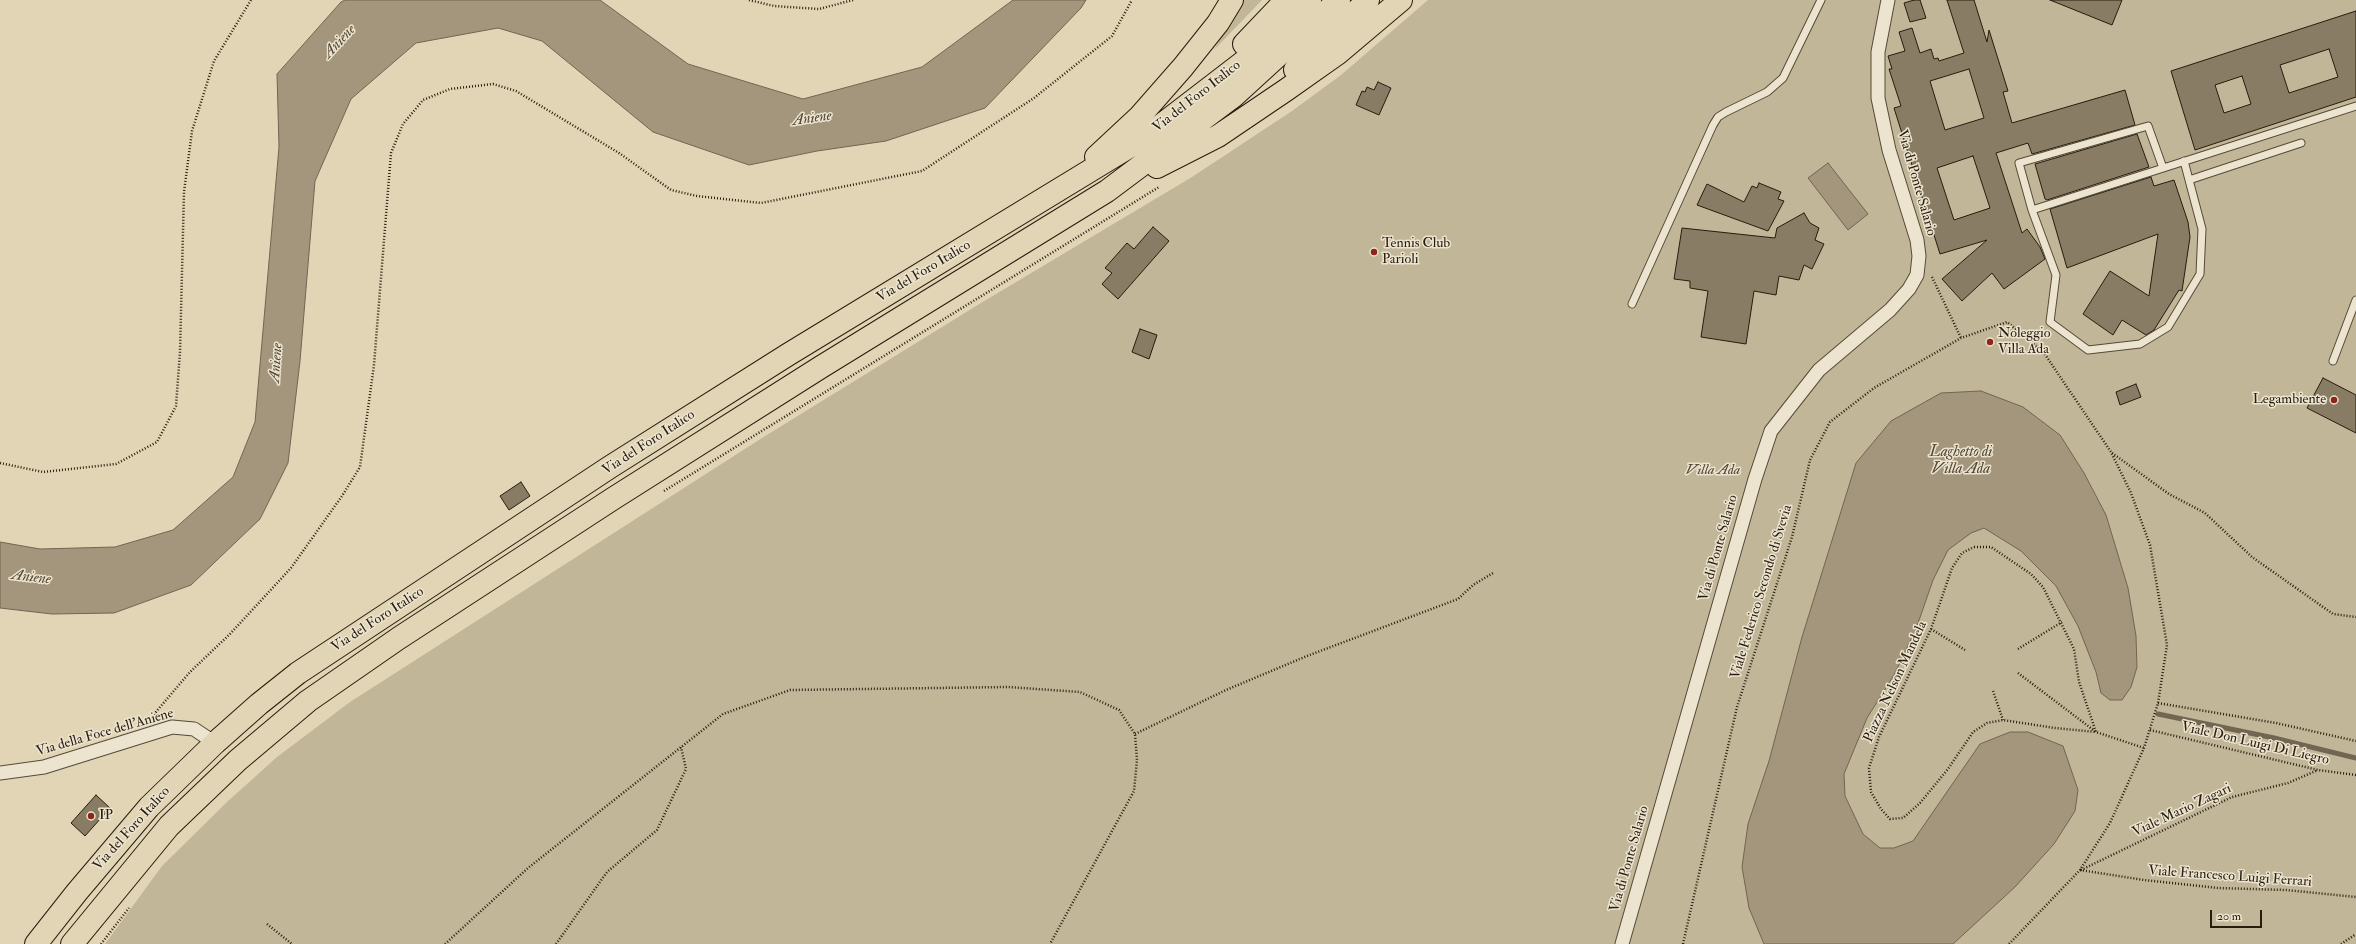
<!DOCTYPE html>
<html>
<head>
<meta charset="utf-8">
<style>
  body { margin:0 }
  #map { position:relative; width:2356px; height:944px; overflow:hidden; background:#e2d5b5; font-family:"IM FELL Double Pica",serif }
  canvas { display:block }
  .scale { position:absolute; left:2210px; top:910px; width:52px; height:18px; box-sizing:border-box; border:2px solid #281c0f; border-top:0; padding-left:5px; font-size:12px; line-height:14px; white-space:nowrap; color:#281c0f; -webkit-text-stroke:3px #ece4cf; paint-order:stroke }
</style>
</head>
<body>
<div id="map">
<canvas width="2356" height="944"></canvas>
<div class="scale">20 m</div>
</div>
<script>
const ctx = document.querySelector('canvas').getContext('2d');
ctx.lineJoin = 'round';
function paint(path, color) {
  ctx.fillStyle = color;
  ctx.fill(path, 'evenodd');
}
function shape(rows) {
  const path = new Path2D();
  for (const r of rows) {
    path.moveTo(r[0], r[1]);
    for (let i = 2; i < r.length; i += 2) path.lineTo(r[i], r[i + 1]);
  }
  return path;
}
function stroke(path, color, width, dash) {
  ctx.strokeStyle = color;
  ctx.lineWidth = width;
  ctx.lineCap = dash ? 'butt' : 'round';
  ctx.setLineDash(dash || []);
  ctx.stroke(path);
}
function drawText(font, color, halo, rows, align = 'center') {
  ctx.font = font + ' "IM FELL Double Pica",serif';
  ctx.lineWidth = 3;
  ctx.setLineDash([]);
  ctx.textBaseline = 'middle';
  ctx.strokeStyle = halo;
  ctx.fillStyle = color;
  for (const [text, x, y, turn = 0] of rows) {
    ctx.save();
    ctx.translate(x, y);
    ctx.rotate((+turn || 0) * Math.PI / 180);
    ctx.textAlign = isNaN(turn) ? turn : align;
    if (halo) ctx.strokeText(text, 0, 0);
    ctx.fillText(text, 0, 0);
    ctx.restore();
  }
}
paint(shape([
  [1242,0,1262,0,1214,50],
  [1428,0,2356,0,2356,944,105,944,162,866,227,802,277,757,350,702,762,438,981,303,1192,177,1292,111,1341,75]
]), '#c2b699');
const water = shape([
  [345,0,600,0,688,64,803,99,922,67,1013,0,1086,0,1081,8,985,108,886,141,817,151,749,165,653,132,542,41,498,28,416,43,351,99,315,181,300,361,288,463,260,519,191,585,114,613,52,614,0,608,0,542,40,549,115,547,173,530,233,477,255,422,279,147,277,74,341,2,345,0],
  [1828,163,1868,214,1848,230,1808,178,1828,163],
  [1981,391,2023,407,2060,435,2084,473,2106,515,2128,588,2136,636,2137,667,2131,687,2122,700,2110,700,2101,693,2096,672,2078,626,2056,586,2021,551,1984,528,1971,533,1948,550,1933,580,1916,629,1894,675,1867,718,1844,774,1845,796,1863,834,1880,848,1894,848,1913,841,1980,744,2010,732,2028,732,2063,746,2078,790,2075,811,2054,844,2015,887,1953,944,1764,944,1749,908,1742,867,1748,824,1769,761,1802,637,1856,463,1891,421,1941,393,1981,391]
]);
paint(water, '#a3967d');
stroke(water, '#726551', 1);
stroke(shape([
  [2158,714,2274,738,2356,758]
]), '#726551', 5);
const building = shape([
  [1914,0,1920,0,1926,18,1910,22,1904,3,1914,0],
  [1947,0,1974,0,1987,42,1989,30,2008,91,2003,92,2012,123,2125,90,2135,125,2032,154,2028,143,1996,153,2022,233,2027,229,2040,247,2045,259,2004,289,1992,273,1962,301,1942,279,1987,240,1940,254,1894,108,1901,106,1889,69,1892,69,1888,56,1905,51,1899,32,1912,28,1920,53,1931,49,1934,59,1938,58,1939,61,1964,53,1947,0],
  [1969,69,1984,118,1945,130,1930,81,1969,69],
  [1973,156,1990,208,1954,220,1937,168,1973,156],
  [2050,0,2122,0,2112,25,2050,0],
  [2356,11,2356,97,2195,150,2171,71,2356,11],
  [2329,49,2338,77,2289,93,2280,65,2329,49],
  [2242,76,2251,104,2224,113,2215,85,2242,76],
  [1378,82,1391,88,1379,115,1356,105,1362,91,1365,92,1367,87,1374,90,1378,82],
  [2137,134,2149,167,2047,200,2045,199,2035,164,2137,134],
  [2151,177,2154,186,2174,180,2188,222,2190,237,2182,291,2179,290,2154,330,2146,335,2122,320,2113,335,2083,314,2110,271,2149,296,2158,234,2067,268,2050,209,2151,177],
  [1759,183,1781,192,1778,199,1784,201,1768,231,1697,205,1707,184,1744,202,1752,186,1757,188,1759,183],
  [1804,213,1810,223,1819,228,1815,240,1824,244,1812,269,1804,265,1799,280,1779,276,1776,295,1754,291,1746,344,1701,337,1708,291,1690,288,1690,281,1674,279,1682,228,1775,238,1777,228,1804,213],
  [1153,227,1169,241,1118,299,1102,284,1112,273,1105,268,1127,243,1134,249,1153,227],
  [1140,329,1157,335,1149,359,1132,352,1140,329],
  [2323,378,2356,395,2356,433,2307,408,2323,378],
  [2136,384,2141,397,2120,405,2116,392,2136,384],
  [521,482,530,496,509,510,500,496,521,482],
  [96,795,110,808,85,836,71,823,96,795]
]);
paint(building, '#897c65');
stroke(building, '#281c0f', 1);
const service = shape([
  [2163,168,2148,126,2019,163,2032,210,2204,155,2356,106],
  [2189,180,2301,143],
  [2032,210,2056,275,2050,322,2088,350,2140,344,2168,327,2200,274,2202,229,2184,161],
  [1632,304,1713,125,1718,117,1726,112,1767,92,1783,78,1821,0],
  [2333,361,2356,300]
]);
const minor = shape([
  [0,773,44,767,172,727,194,729,215,743],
  [1622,944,1755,479,1771,431,1819,370,1890,310,1909,289,1917,275,1919,256,1917,240,1889,150,1878,98,1878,52,1888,0]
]);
const trunk = shape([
  [1244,44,1286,0],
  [1295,70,1368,0],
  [1096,157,1140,116,1183,67,1218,23,1232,0],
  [1157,167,1218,136,1286,90,1337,54,1401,0],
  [36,944,77,892,149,807,215,743,259,704,298,673,610,467,789,354,1147,136,1242,63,1310,0],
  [72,944,169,826,238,760,308,701,399,638,614,498,821,367,1107,191,1234,96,1339,0]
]);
stroke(service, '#564a38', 9);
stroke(minor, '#564a38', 15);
stroke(trunk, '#281c0f', 24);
stroke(shape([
  [749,0,774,6,819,9,853,0],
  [1932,277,1961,338],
  [2112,453,2169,494,2205,513,2252,557,2333,614,2356,617],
  [0,463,43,472,116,464,157,442,176,406,180,352,184,192,192,131,214,61,251,0],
  [664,491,1159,187],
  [1974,547,1991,547,2031,574,2043,587,2074,649,2079,682,2096,732,2055,728,2003,720,1987,723,1973,732,1948,769,1920,803,1903,818,1890,819,1881,809,1871,792,1869,768,1879,737,1931,629,1952,568,1962,553,1974,547],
  [1931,629,1965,650],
  [2018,649,2062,622],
  [2018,673,2096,732,2144,748],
  [1993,691,2003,720],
  [2158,703,2276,723,2356,741],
  [156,718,155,713,190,672,230,634,291,568,342,496,360,467,374,365,391,153,403,124,423,100,450,89,493,84,516,91,619,153,671,190,697,196,761,203,922,171,1034,98,1112,36,1132,0],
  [2150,730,2318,770,2356,775],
  [1135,734,1226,690,1307,656,1458,599,1473,585,1493,573],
  [2080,870,2144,880,2218,888,2286,890,2356,897],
  [2081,870,2232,797,2288,783,2318,770],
  [267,924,292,944],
  [101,944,129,908],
  [445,944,528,868,723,714,790,690,1008,687,1080,692,1119,710,1135,734,1137,760,1134,791,1050,944],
  [556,944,607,872,657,830,686,769,681,747],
  [1683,944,1737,707,1792,537,1810,460,1830,422,1874,388,1961,338,2007,322,2044,353,2111,452,2131,493,2150,545,2167,645,2158,703,2144,748,2110,823,2080,870,2009,944],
  [2341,944,2356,934]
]), '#281c0f', 2.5, [1, 2]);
stroke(service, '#ece4cf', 7);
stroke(minor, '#ece4cf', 13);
stroke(trunk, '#e2d5b5', 22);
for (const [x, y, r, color] of [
  [1374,252,4,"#8f2418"],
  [1990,342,4,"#8f2418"],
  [2334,400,4,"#8f2418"],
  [91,816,4,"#8f2418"]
]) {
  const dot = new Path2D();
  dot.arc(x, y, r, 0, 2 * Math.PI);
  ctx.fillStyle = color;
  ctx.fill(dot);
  stroke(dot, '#ece4cf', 1.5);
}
drawText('14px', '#281c0f', '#ece4cf', [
  ["Via del Foro Italico",1197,97,-38],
  ["Via di Ponte Salario",1916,183,74],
  ["Via del Foro Italico",924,272,-31],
  ["Via del Foro Italico",649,443,-33],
  ["Via di Ponte Salario",1719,548,-74],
  ["Viale Federico Secondo di Svevia",1762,592,-73],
  ["Via del Foro Italico",378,620,-33],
  ["Piazza Nelson Mandela",1896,682,-65],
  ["Via della Foce dell'Aniene",105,733,-16],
  ["Viale Don Luigi Di Liegro",2255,744,13],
  ["Viale Mario Zagari",2182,811,-25],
  ["Via del Foro Italico",132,829,-48],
  ["Via di Ponte Salario",1630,859,-74],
  ["Viale Francesco Luigi Ferrari",2230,877,4]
]);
drawText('14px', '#281c0f', '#ece4cf', [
  ["Tennis Club",1382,244],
  ["Parioli",1382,260],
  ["Noleggio",1998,334],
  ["Villa Ada",1998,350],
  ["Legambiente",2326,400,"right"],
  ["IP",99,816]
], 'left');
drawText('italic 14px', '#564a38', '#ece4cf', [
  ["Villa Ada",1713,471]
]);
drawText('italic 15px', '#534736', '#ece4cf', [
  ["Aniene",340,42,-47],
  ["Aniene",812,119,-8],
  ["Aniene",277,363,-86],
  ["Laghetto di",1961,453],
  ["Villa Ada",1961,470],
  ["Aniene",31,578,7]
]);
</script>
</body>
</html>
